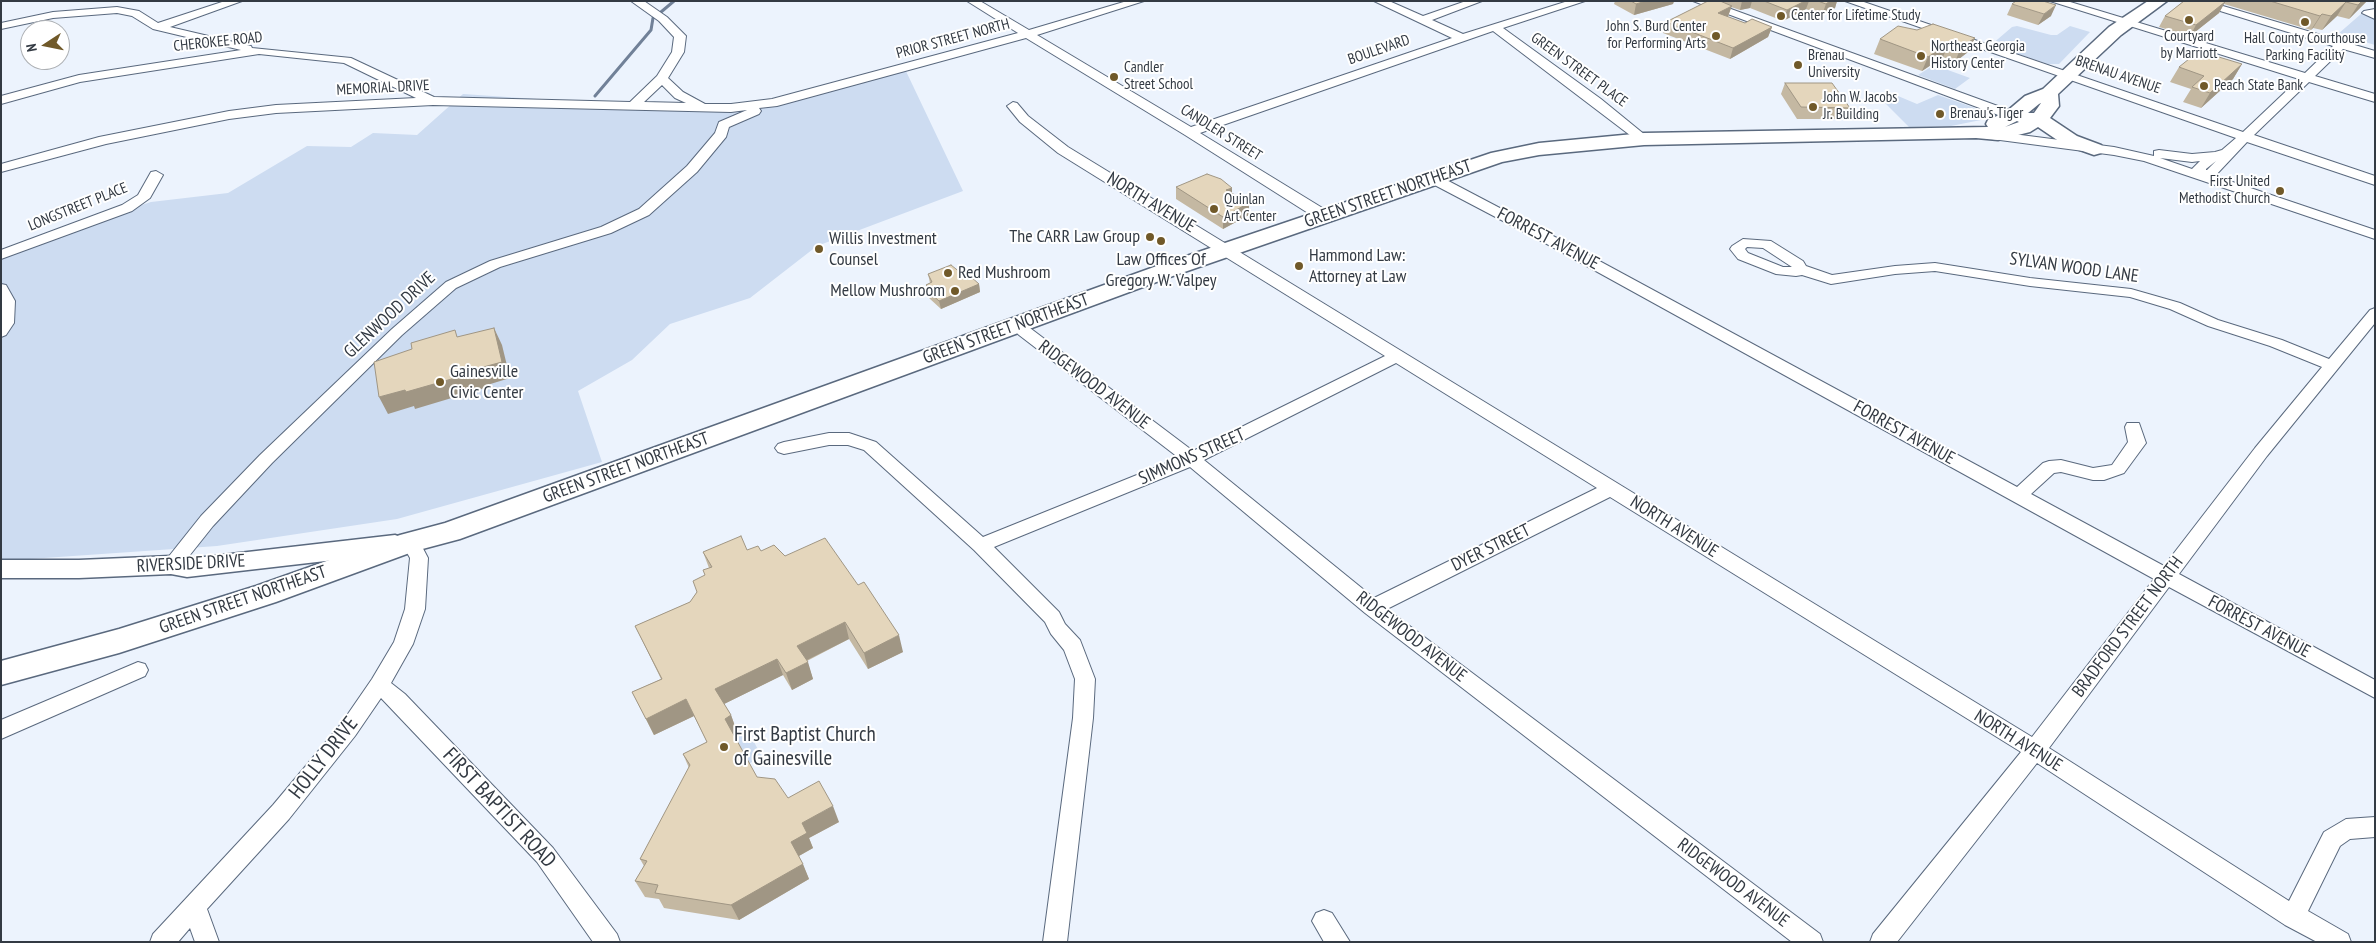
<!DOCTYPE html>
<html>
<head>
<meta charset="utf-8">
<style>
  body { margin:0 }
  #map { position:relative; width:2376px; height:943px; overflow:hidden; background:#ecf3fd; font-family:"PT Sans Narrow",sans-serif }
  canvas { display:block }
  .frame { position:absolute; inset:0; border:2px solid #333a43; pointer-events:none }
  .north { position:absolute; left:20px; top:20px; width:50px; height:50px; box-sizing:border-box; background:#fff; border:1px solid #adb0b4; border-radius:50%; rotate:259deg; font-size:14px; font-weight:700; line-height:20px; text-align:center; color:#333a43 }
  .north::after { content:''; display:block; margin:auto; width:18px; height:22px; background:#705929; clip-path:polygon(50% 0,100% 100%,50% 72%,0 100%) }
</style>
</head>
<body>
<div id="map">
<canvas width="2376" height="943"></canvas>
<div class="frame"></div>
<div class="north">N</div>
</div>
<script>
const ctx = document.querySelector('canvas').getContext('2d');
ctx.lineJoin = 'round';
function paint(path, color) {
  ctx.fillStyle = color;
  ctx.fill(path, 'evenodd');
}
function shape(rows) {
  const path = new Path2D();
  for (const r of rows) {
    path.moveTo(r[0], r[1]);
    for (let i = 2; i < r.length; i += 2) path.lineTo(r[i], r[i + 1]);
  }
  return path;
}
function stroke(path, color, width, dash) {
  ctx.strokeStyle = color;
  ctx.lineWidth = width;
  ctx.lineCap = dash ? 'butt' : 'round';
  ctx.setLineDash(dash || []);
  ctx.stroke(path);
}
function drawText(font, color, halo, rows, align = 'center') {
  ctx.font = font + ' "PT Sans Narrow",sans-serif';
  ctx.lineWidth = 4;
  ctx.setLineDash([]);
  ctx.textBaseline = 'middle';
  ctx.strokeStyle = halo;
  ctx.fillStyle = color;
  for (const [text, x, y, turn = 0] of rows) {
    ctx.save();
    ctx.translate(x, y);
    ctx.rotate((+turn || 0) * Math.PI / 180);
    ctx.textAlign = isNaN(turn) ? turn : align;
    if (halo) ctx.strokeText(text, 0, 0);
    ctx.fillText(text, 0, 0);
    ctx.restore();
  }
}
paint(shape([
  [2361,14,2375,19,2375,45,2338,34],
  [2017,26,2051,35,2057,35,2070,26,2090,32,2059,64,2048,64,1991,45,2012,27],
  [1934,65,1970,78,1955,89,1918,75],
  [904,67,963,191,817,246,750,298,670,324,632,360,578,391,602,462,397,519,217,546,1,561,1,250,151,202,228,193,307,146,351,147,373,133,417,135,463,94,728,112],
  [1877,95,1898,96,1917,104,1938,95,1992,114,1991,118,1951,126,1909,127],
  [746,727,762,757,748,764,732,735]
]), '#cddcf1');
stroke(shape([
  [661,12,674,1],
  [595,96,651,30,653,18]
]), '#718198', 3);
const minor = shape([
  [225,1,242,1,170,27,251,46,252,48,351,58,434,97,630,102,657,76,672,52,674,37,659,21,631,1,644,1,667,17,686,36,684,52,668,78,683,92,705,104,731,104,772,99,1018,33,967,1,980,1,1029,30,1127,1,1144,1,1037,35,1191,127,1452,38,1374,1,1389,1,1423,16,1466,1,1482,1,1432,20,1463,34,1568,1,1585,1,1503,28,1601,99,1650,139,1649,142,1639,142,1493,31,1200,133,1329,212,1331,215,1324,219,1308,213,1185,135,1026,38,777,106,759,108,761,111,759,114,729,127,726,137,697,172,649,215,611,233,500,267,456,288,402,335,272,463,213,526,178,570,171,572,164,570,162,565,201,516,260,455,392,329,446,282,490,261,601,227,639,209,687,166,715,133,719,122,747,110,731,112,433,105,276,113,229,119,106,144,1,172,1,164,99,137,229,111,276,105,416,98,344,63,259,54,80,82,1,104,1,96,79,75,241,50,153,29,132,16,117,13,53,18,1,29,1,23,53,12,117,7,139,11,158,23,225,1],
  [662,85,675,98,686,103,644,102,662,85],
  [1693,1,1709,1,2017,113,2019,116,2013,120,2009,119,1693,1],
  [1845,1,1861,1,2243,132,2299,79,2050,1,2067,1,2305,73,2333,46,2188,1,2206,1,2375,51,2375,58,2343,49,2315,76,2375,94,2375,102,2309,82,2254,135,2375,176,2375,185,2247,142,2215,176,2375,230,2375,239,2144,161,2114,155,1977,137,1976,134,1982,130,2114,147,2154,156,2154,151,2159,150,2192,154,2215,152,2222,150,2236,138,1845,1],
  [2160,158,2192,162,2200,161,2192,169,2160,158],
  [2216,161,2207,170,2206,170,2206,169,2216,161],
  [2375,9,2375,19,2362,13,2364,11,2375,9],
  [1013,102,1017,103,1028,116,1068,147,2032,737,2154,579,1545,243,1427,181,1425,178,1427,175,1437,175,1555,237,2017,487,2043,463,2049,461,2061,460,2093,468,2112,465,2128,442,2125,427,2127,423,2139,423,2146,443,2124,473,2104,480,2093,480,2061,472,2054,473,2031,494,2164,566,2255,448,2322,367,2270,346,2208,326,2170,309,2130,297,2030,286,1935,271,1895,274,1831,284,1802,275,1796,276,1776,274,1738,259,1730,249,1732,246,1743,239,1771,241,1803,261,1806,266,1832,275,1895,266,1935,263,2030,278,2131,289,2180,303,2218,320,2282,340,2329,359,2370,310,2375,308,2375,323,2267,456,2179,574,2375,680,2375,698,2169,587,2049,748,2289,901,2324,832,2346,819,2375,817,2375,837,2350,839,2340,846,2308,911,2348,934,2351,942,2317,942,2285,925,2037,763,1897,942,1870,942,1873,934,2021,752,1610,497,1387,609,1820,934,1823,942,1792,942,1365,613,1190,467,994,547,1059,612,1065,624,1080,640,1095,679,1093,718,1067,942,1043,942,1073,718,1075,679,1064,650,1051,634,1045,622,974,550,864,450,848,445,829,445,784,454,778,452,775,448,778,444,784,442,829,433,849,433,876,442,983,537,1179,458,1019,335,1009,325,1012,322,1022,322,1193,451,1385,356,1058,153,1020,122,1007,106,1013,102],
  [1747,247,1763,248,1792,267,1783,267,1748,253,1745,249,1747,247],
  [1396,363,1597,488,1374,598,1204,460,1396,363],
  [156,171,163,175,150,198,132,211,1,259,1,250,122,205,138,195,151,172,156,171],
  [1,284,6,285,15,301,14,323,6,335,1,337,1,284],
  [410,535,417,537,428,558,425,609,413,644,391,683,405,694,553,848,617,934,620,942,593,942,537,862,381,698,355,736,289,819,207,909,219,942,195,942,190,928,178,942,150,942,153,934,273,805,341,724,372,679,394,642,405,609,410,558,401,542,403,537,410,535],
  [138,662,145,664,148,670,145,676,1,739,1,720,138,662],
  [1324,910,1332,913,1350,942,1324,942,1312,921,1316,913,1324,910]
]);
const major = shape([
  [395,535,403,538,407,544,403,550,395,553,187,577,171,574,79,578,1,578,1,560,79,560,171,556,187,559,395,535]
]);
const highway = shape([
  [2148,1,2167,1,2121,35,2058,94,2059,106,2050,118,2077,136,2101,145,2104,149,2101,153,2094,155,2063,144,2038,127,2030,132,1998,140,1976,138,1644,145,1539,155,1502,162,1170,277,460,539,415,551,276,602,119,653,1,685,1,661,119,629,256,586,400,535,445,523,1154,267,1491,153,1539,143,1644,133,1988,127,1986,124,1988,120,2006,112,2025,96,2043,89,2109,27,2148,1],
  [2041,103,2034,113,2028,113,2039,104,2041,103],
  [2017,121,2019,122,2005,127,2017,121]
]);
stroke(minor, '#5a697e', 2);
stroke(major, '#5a697e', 3);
stroke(highway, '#5a697e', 3);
paint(minor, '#fff');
paint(major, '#fff');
paint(highway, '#fff');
paint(shape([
  [1615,1,1674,1,1673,4,1634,15,1614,4],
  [1724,1,1837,1,1835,8,1822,15,1806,9,1783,21,1750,8,1740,10,1731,7,1728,17,1745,23,1772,27,1768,37,1730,59,1663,33,1666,22,1723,2],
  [2184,1,2367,1,2349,19,2337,16,2322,30,2313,28,2311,30,2224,4,2219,13,2190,36,2159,27,2165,16],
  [2012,4,2051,16,2038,25,2007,15],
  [1917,30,1975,38,1968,52,1955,62,1943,57,1922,71,1874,54,1880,39],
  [2242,64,2233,79,2201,108,2183,102,2191,89,2170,82,2179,67],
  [1785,83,1850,108,1845,119,1797,119,1781,94],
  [1176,187,1232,188,1232,194,1249,203,1249,215,1223,229,1176,199],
  [928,274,966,277,979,284,980,292,941,309,929,298,926,285,930,283],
  [747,550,761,551,785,556,903,652,868,669,849,639,807,661,813,679,792,690,783,675,724,704,731,715,737,732,733,734,757,777,788,798,839,822,809,838,813,848,799,856,809,879,739,920,664,908,659,899,645,897,635,881,644,866,640,859,689,768,683,754,707,742,694,716,654,735,632,692,661,679,635,626,690,602,697,592,709,568,703,552]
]), '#c4b8a2');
paint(shape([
  [1646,1,1674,1,1673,4,1634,15,1636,4],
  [1742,1,1752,1,1750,8,1740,10],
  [1805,1,1809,1,1806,9,1783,21,1787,10],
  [1830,1,1837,1,1835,8,1822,15,1826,4],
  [2362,1,2367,1,2349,19,2358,5],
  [2225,2,2219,13,2190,36,2196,25],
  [2346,2,2337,16,2322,30,2331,16],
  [2056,5,2051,16,2038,25,2044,14],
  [1732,6,1728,16,1715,24,1718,13],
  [2322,14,2313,28,2311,30,2320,16],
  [1772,27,1768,37,1730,59,1733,48],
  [1975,38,1968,52,1955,62,1961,47],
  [1949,43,1943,57,1922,71,1928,57],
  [2242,64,2233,79,2201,108,2210,93],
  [1232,188,1232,200,1226,190],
  [1249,203,1249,215,1223,229,1223,217],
  [979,284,980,292,941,309,939,301],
  [494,328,502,345,510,378,484,386,485,388,415,409,414,406,388,414,379,397,476,369],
  [845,622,849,639,803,662,797,646],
  [899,635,903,652,868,669,864,653],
  [777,659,783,675,722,705,715,689],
  [808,662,813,679,792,690,786,673],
  [686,699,694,716,654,735,646,719],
  [731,715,737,732,732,735,725,719],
  [833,806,839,822,809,838,813,848,797,857,791,842,802,823],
  [803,864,809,879,739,920,731,905]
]), '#a09684');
const building = shape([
  [1631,1,1646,1,1636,4,1631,1],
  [1708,1,1720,1,1732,6,1718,13,1745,23,1752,19,1772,27,1733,48,1666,22,1708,1],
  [1764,1,1805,1,1787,10,1764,1],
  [1818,1,1830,1,1826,4,1818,1],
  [2016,1,2043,1,2056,5,2044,14,2012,4,2016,1],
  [2184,1,2223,1,2225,2,2196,25,2165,16,2184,1],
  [2270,1,2362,1,2358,5,2346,2,2331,16,2322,14,2320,16,2270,1],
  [1933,24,1975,38,1961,47,1949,43,1928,57,1880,39,1898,26,1917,30,1933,24],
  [2199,51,2242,64,2210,93,2192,87,2204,76,2179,67,2199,51],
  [1785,83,1832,83,1850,108,1801,107,1785,83],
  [1207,174,1221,179,1232,188,1226,190,1249,203,1223,217,1176,187,1207,174],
  [951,265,966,277,970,276,979,284,939,301,927,290,930,288,926,285,932,282,928,274,951,265],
  [494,328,502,362,476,369,476,372,406,392,405,390,379,397,374,362,412,349,411,343,455,330,457,337,494,328],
  [741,536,747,550,758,546,761,551,774,545,785,556,825,538,858,585,864,582,899,635,864,653,845,622,797,646,808,662,786,673,777,659,715,689,731,715,725,719,757,777,775,779,788,798,819,781,833,806,802,823,807,833,791,842,803,864,731,905,655,893,658,885,635,881,647,861,640,859,690,765,683,754,707,742,686,699,646,719,632,692,662,679,635,626,690,602,697,592,693,581,705,575,703,570,712,567,703,552,741,536]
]);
paint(building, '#e4d6bc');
stroke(building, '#a09684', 1);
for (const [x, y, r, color] of [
  [1781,16,5,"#705929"],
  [2189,20,5,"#705929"],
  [2305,22,5,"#705929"],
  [1716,36,5,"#705929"],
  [1921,56,5,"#705929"],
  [1798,65,5,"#705929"],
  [1114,77,5,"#705929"],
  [2204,86,5,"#705929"],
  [1813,107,5,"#705929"],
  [1940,114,5,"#705929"],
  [2280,191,5,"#705929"],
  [1214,209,5,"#705929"],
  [1150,237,5,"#705929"],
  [1161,241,5,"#705929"],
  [819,249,5,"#705929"],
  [1299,266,5,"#705929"],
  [948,273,5,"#705929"],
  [955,291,5,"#705929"],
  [440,382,5,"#705929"],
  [724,747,5,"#705929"]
]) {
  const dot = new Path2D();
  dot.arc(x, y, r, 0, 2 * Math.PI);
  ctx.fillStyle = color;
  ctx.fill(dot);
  stroke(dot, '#fff', 2);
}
drawText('15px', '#333a43', '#fff', [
  ["Center for Lifetime Study",1791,16],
  ["John S. Burd Center",1706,27,"right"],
  ["for Performing Arts",1706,44,"right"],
  ["Courtyard",2189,37,"center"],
  ["by Marriott",2189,54,"center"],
  ["Hall County Courthouse",2305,39,"center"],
  ["Parking Facility",2305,56,"center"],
  ["Northeast Georgia",1931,47],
  ["History Center",1931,64],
  ["Brenau",1808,56],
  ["University",1808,73],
  ["Candler",1124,68],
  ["Street School",1124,85],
  ["Peach State Bank",2214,86],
  ["John W. Jacobs",1823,98],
  ["Jr. Building",1823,115],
  ["Brenau's Tiger",1950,114],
  ["First United",2270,182,"right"],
  ["Methodist Church",2270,199,"right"],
  ["Quinlan",1224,200],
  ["Art Center",1224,217]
], 'left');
drawText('15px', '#333a43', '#fff', [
  ["PRIOR STREET NORTH",953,39,-15],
  ["CHEROKEE ROAD",218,42,-6],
  ["BOULEVARD",1379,50,-19],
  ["GREEN STREET PLACE",1579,70,36],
  ["BRENAU AVENUE",2118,75,19],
  ["MEMORIAL DRIVE",383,88,-3],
  ["CANDLER STREET",1221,133,32],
  ["LONGSTREET PLACE",78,207,-22]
]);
drawText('18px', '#333a43', '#fff', [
  ["GREEN STREET NORTHEAST",1388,194,-19],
  ["NORTH AVENUE",1151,203,31],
  ["FORREST AVENUE",1548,239,28],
  ["SYLVAN WOOD LANE",2074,268,8],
  ["GLENWOOD DRIVE",390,315,-43],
  ["GREEN STREET NORTHEAST",1006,329,-20],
  ["RIDGEWOOD AVENUE",1094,385,37],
  ["FORREST AVENUE",1904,433,29],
  ["SIMMONS STREET",1192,457,-24],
  ["GREEN STREET NORTHEAST",626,468,-20],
  ["NORTH AVENUE",1674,527,32],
  ["DYER STREET",1491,548,-26],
  ["RIVERSIDE DRIVE",191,564,-3],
  ["GREEN STREET NORTHEAST",243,600,-19],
  ["BRADFORD STREET NORTH",2128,627,-53],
  ["FORREST AVENUE",2259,627,28],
  ["RIDGEWOOD AVENUE",1411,637,38],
  ["NORTH AVENUE",2018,741,32],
  ["RIDGEWOOD AVENUE",1733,883,37]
]);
drawText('18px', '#333a43', '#fff', [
  ["The CARR Law Group",1140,237,"right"],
  ["Willis Investment",829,239],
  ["Counsel",829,260],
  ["Hammond Law:",1309,256],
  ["Attorney at Law",1309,277],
  ["Law Offices Of",1161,260,"center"],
  ["Gregory W. Valpey",1161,281,"center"],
  ["Red Mushroom",958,273],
  ["Mellow Mushroom",945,291,"right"],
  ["Gainesville",450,372],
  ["Civic Center",450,393]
], 'left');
drawText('21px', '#333a43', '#fff', [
  ["First Baptist Church",734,735],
  ["of Gainesville",734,759]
], 'left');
drawText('21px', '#333a43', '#fff', [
  ["HOLLY DRIVE",324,758,-52],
  ["FIRST BAPTIST ROAD",499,808,47]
]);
</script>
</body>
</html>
